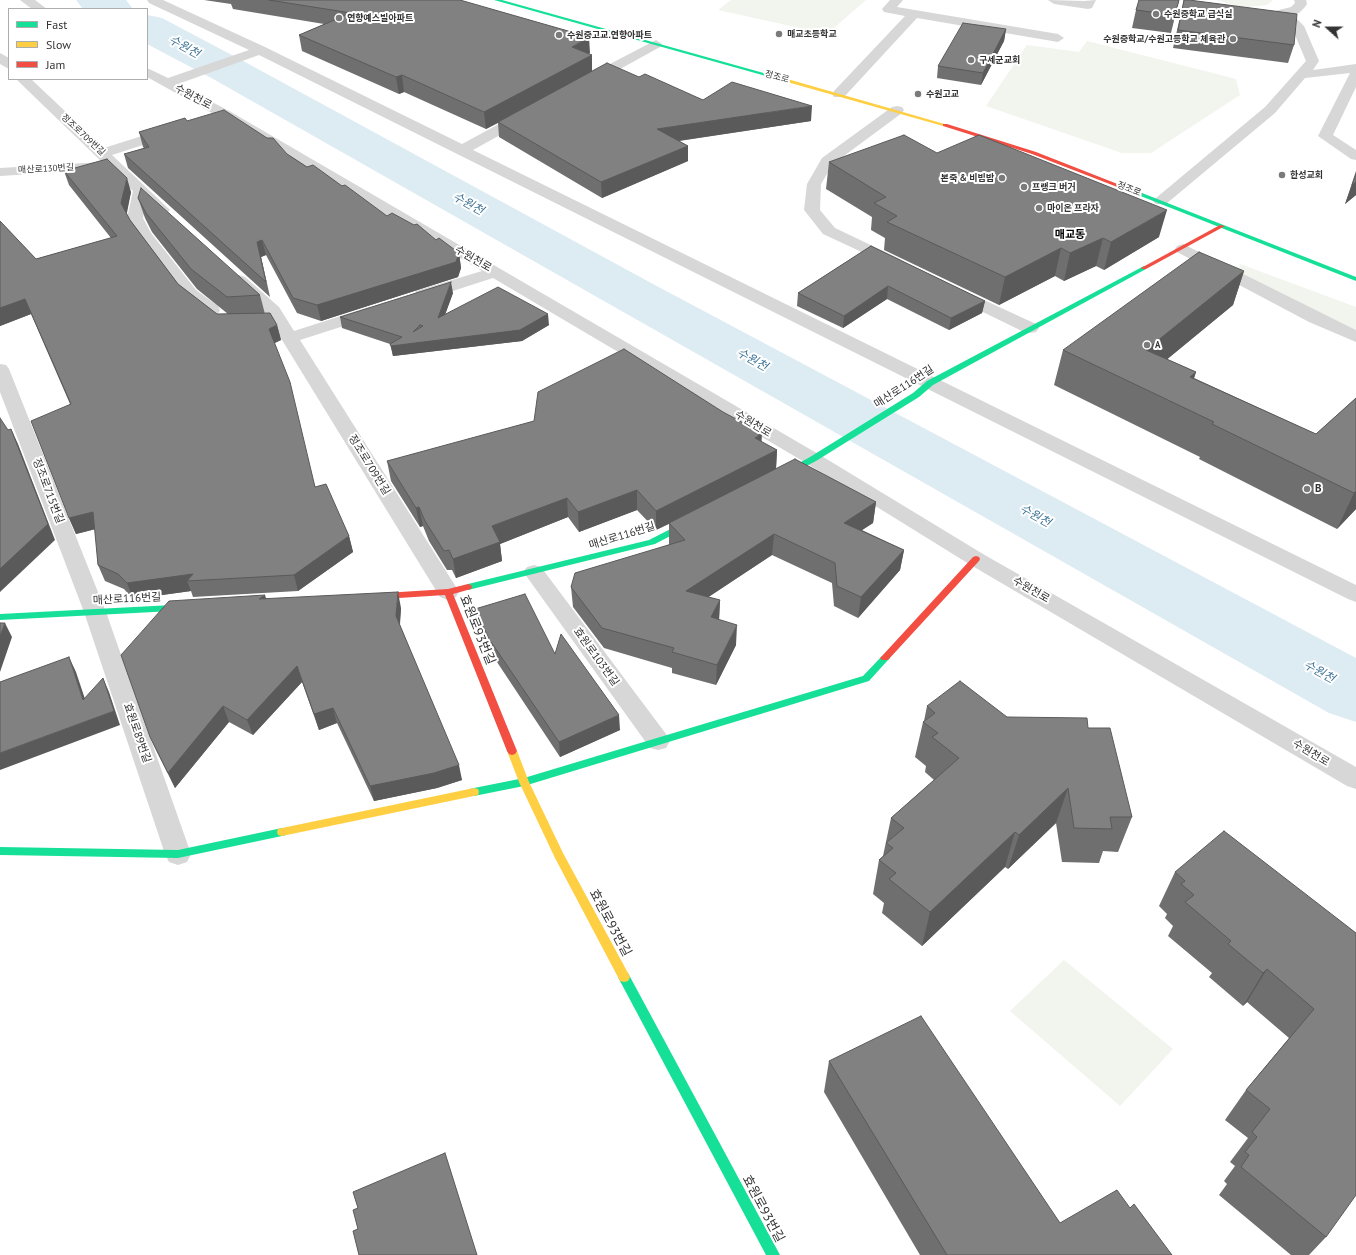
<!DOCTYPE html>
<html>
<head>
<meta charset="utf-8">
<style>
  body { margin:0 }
  #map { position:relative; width:1356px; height:1255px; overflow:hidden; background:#fff; font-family:"PT Sans",sans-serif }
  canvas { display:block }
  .legend { position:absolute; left:8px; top:8px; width:140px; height:72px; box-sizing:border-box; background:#fff; border:1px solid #adadad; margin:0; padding:5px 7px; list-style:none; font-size:12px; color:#333 }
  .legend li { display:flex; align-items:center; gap:8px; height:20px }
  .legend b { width:20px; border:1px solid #adadad }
  .north { position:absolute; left:1308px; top:8px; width:40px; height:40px; -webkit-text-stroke:3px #fff; paint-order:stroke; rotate:291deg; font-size:11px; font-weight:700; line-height:16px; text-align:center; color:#333 }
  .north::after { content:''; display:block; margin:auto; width:14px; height:18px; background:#333; clip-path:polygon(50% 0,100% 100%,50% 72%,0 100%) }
</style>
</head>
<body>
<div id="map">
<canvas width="1356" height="1255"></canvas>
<ul class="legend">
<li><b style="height:5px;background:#16e098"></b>Fast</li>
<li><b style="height:5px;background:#ffcf43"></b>Slow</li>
<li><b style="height:5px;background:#f24e42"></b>Jam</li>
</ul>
<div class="north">N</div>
</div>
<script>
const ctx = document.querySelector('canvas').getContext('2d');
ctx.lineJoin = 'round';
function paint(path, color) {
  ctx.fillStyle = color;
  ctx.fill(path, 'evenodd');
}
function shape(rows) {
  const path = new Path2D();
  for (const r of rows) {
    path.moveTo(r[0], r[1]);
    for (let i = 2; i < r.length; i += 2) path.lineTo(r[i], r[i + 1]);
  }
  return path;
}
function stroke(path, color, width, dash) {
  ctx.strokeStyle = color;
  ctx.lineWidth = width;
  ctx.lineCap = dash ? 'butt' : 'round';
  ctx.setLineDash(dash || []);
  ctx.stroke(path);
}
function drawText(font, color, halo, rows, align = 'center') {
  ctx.font = font + ' "PT Sans","Noto Sans KR",sans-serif';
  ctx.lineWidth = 4;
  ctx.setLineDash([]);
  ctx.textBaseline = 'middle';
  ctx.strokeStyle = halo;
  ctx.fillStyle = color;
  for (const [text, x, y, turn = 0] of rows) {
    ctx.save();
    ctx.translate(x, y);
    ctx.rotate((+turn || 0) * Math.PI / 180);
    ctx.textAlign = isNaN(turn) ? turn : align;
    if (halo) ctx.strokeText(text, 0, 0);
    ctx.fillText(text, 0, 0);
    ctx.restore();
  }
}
paint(shape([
  [731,0,866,0,827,34,718,10],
  [1217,0,1273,0,1267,5,1247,7,1236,6],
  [1087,41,1236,79,1240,95,1151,153,1122,153,986,106,1027,45,1079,52],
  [1240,264,1356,307,1356,330,1239,272],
  [1064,960,1173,1049,1120,1106,1010,1011]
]), '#f1f5ed');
paint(shape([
  [76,0,126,0,133,9,83,9,76,0],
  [147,15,162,18,245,62,653,284,1356,658,1356,722,1329,713,215,80,147,44,147,15]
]), '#ddebf3');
paint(shape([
  [890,0,903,0,897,7,1058,34,1064,38,1058,42,917,18,844,97,834,97,832,94,834,91,905,16,884,12,882,9,890,0],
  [1048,0,1084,1,1096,0,1092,8,1088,9,1054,4,1048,0],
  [1294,0,1306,0,1307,4,1305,7,1299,13,1293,15,1304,26,1319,61,1313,70,1356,64,1356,87,1333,135,1356,150,1356,160,1351,159,1318,136,1350,73,1305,78,1275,113,1166,204,1156,204,1153,201,1156,198,1265,107,1306,61,1292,28,1282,18,1271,20,1265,16,1267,13,1291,7,1295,3,1294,0]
]), '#d7d7d7');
paint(shape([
  [20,0,35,0,47,9,32,9,20,0],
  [147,0,163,0,265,47,462,144,521,112,531,112,533,115,531,118,473,150,1356,585,1356,602,1348,599,259,55,178,84,231,112,820,455,983,554,1356,767,1356,789,1347,786,969,564,806,463,493,278,428,299,422,300,416,299,414,295,416,291,482,271,221,118,147,77,147,68,168,78,249,50,149,3,147,0],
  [656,40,662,44,660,47,593,84,583,84,581,81,583,78,656,40],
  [0,53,9,58,9,69,0,64,0,53],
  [16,79,31,79,104,148,164,129,174,129,176,132,174,135,112,155,170,210,167,213,162,215,157,213,146,203,143,218,151,233,196,290,218,306,220,310,218,314,212,315,206,314,184,298,138,237,127,218,133,191,110,169,0,176,0,168,102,162,16,79],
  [897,106,902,107,904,110,902,113,833,164,821,184,820,210,835,228,900,259,902,262,900,265,894,267,823,234,804,210,807,184,822,158,892,107,897,106],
  [1183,244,1356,330,1356,342,1309,322,1177,252,1175,249,1177,246,1183,244],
  [239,275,245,277,279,307,294,331,369,307,375,308,377,312,375,316,300,340,456,587,459,592,456,597,448,600,440,597,266,314,231,280,233,277,239,275],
  [958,288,1036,324,1039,328,1036,332,1030,333,1024,332,952,297,950,293,952,289,958,288],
  [0,364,6,365,9,369,106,612,191,854,187,862,178,865,169,862,165,854,84,612,0,392,0,364],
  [534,565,541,567,666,734,670,741,666,748,658,750,650,748,527,577,523,572,527,567,534,565]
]), '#d7d7d7');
paint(shape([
  [494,0,502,0,778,77,773,78,494,0],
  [1138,193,1142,193,1356,277,1356,281,1138,195,1138,193],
  [1144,266,1147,268,1146,269,933,385,919,397,816,461,781,479,778,480,774,477,810,457,913,393,927,381,1144,266],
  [696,516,699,517,700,519,699,521,655,544,468,590,464,587,468,584,649,540,696,516],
  [192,604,196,607,192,610,0,620,0,614,192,604],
  [885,655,888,656,890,658,888,660,869,681,524,786,474,796,470,795,469,792,470,789,474,788,524,778,863,676,882,656,885,655],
  [282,828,286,829,287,832,286,835,282,836,178,858,0,855,0,847,178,850,282,828],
  [624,972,628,973,780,1255,766,1255,620,981,618,977,620,973,624,972]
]), '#16e098');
paint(shape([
  [773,76,777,76,948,125,943,126,773,78,773,76],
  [512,747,515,748,517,751,529,782,563,853,628,973,630,977,628,981,624,982,620,981,555,858,519,782,507,751,509,748,512,747],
  [474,788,478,789,479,792,478,795,474,796,282,836,278,835,277,832,278,829,282,828,474,788]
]), '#ffcf43');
paint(shape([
  [943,124,947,124,1036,152,1143,194,1138,195,1032,154,943,126,943,124],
  [1220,225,1225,226,1146,269,1142,269,1141,268,1220,225],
  [976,556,979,557,980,559,979,561,888,660,882,660,880,658,882,656,973,557,976,556],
  [468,584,471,585,472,587,471,589,453,594,517,751,515,754,512,755,509,754,507,751,445,595,368,600,364,597,368,594,448,589,468,584]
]), '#f24e42');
paint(shape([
  [204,0,460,0,590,53,588,54,592,55,592,71,639,77,703,100,811,121,679,141,688,146,688,161,602,198,499,137,498,123,486,129,404,92,399,94,302,51,299,35,324,24,233,9,231,4],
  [1179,0,1171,33,1132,28,1136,10],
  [1184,0,1294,45,1288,63,1173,48,1180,17],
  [1006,29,1004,41,981,85,937,78,938,66],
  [187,121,287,154,307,167,342,186,387,216,436,240,459,253,461,268,458,277,321,321,297,313,266,255,261,257,270,297,128,168,124,154,144,148,143,147,139,132],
  [937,153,1159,237,1104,270,1096,266,1064,281,1055,276,999,305,884,250,885,238,871,230,872,217,826,189,829,162],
  [64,171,131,192,126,214,130,220,178,284,217,314,228,314,197,289,152,232,145,218,138,198,260,295,265,314,277,325,281,340,274,343,315,487,349,536,353,552,298,591,193,597,191,591,133,599,124,589,105,581,98,565,95,529,76,534,69,518,70,404,31,314,0,326,0,221,36,259,111,238,69,185],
  [1356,171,1356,195,1345,204],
  [871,246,985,301,982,313,949,330,887,299,843,328,797,306,798,293],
  [1244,271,1233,305,1167,359,1196,372,1194,378,1316,434,1356,398,1356,509,1337,529,1199,459,1200,457,1054,385,1063,350],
  [453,293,445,314,549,325,522,341,393,356,390,344,342,328,340,317],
  [762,442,777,450,776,468,876,502,873,523,862,530,904,550,900,570,858,618,834,606,832,583,772,555,708,597,720,600,719,620,736,645,716,685,672,673,672,668,604,648,573,607,571,587,670,544,669,544,669,524,656,530,637,510,579,532,568,517,500,544,502,561,456,578,452,570,447,570,429,541,423,526,420,527,391,481,387,461],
  [266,599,401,608,400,625,462,780,437,788,374,801,337,723,319,730,302,682,253,735,229,722,175,788,157,752,150,737],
  [475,609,555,654,620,730,560,757,491,653,477,623],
  [927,706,1088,728,1132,817,1118,852,1103,851,1099,863,1062,862,1056,823,1008,869,1005,867,922,946,882,913,884,903,873,894,879,860,883,856,891,818,934,780,925,772,926,766,915,757,923,722,924,721],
  [1175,872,1356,933,1326,1237,1309,1255,1291,1255,1219,1195,1227,1184,1224,1181,1235,1166,1230,1162,1248,1138,1225,1120,1246,1090,1289,1038,1247,1002,1243,1006,1209,977,1212,973,1168,936,1173,926,1165,918,1167,914,1159,906],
  [829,1061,1060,1223,1130,1208,1172,1255,920,1255,824,1092]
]), '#6f6f6f');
paint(shape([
  [1006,29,1004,41,981,85,983,73],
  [589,37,590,53,573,63,572,47],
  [592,55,592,72,486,129,484,112],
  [402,75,404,92,399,94,396,77],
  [812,106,811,121,657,144,657,129],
  [688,146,688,161,602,198,601,182],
  [127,178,131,192,126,218,121,203],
  [1356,182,1356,195,1345,204,1352,185],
  [1167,210,1159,237,1104,270,1111,242],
  [1103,238,1096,266,1064,281,1070,253],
  [262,240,266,255,261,257,270,297,257,242],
  [1061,248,1055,276,999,305,1005,277],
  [459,253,461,268,458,277,321,321,317,305],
  [1244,271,1233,305,1136,385,1146,350],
  [451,282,453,293,440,329,438,318],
  [888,286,887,299,843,328,844,316],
  [25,299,31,314,0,326,0,308],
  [985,301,982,313,949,330,951,318],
  [548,314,549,325,522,341,393,356,391,346],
  [277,325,281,340,273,344,269,329],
  [1196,372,1184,408,1190,377],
  [11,429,18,444,55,540,0,592,0,569],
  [762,433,761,452,755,438],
  [777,450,776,469,656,530,656,511],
  [637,490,637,510,579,532,578,512],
  [1356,491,1356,509,1337,529,1354,493],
  [567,498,568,517,500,544,502,561,456,578,453,559,492,526],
  [876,502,873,523,842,543,844,523],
  [419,507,423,526,420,527,416,508],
  [93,512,100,528,76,534,69,518],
  [774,534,772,555,686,612,686,591],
  [349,536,353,552,298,591,294,575],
  [904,550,900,570,858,618,861,597],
  [193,574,187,581,191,591,133,599,127,583],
  [398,592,401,608,399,632,396,616],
  [265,595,270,611,259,599],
  [720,600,719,620,711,617],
  [5,623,12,637,0,672,0,636],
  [737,625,736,645,716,685,717,665],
  [69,657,76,672,90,714,83,700],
  [297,666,302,682,253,735,247,720],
  [103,678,109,692,120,725,0,770,0,753,114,711],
  [223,706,229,722,175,788,168,773],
  [333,708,337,723,319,730,314,714],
  [619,715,620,730,560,757,559,742],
  [459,765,462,780,437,788,374,801,370,786],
  [1068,788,1056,823,1008,869,1019,835],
  [1015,832,1005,867,922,946,930,912],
  [1267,969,1247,1002,1243,1006,1263,973]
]), '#5a5a5a');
const building = shape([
  [269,0,460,0,589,37,572,47,592,55,484,112,402,75,396,77,299,35,351,13,269,0],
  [1139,0,1179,0,1175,15,1136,10,1139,0],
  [1184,0,1189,0,1297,14,1294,45,1178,30,1184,0],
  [963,23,1006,29,983,73,938,66,963,23],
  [607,63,639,77,645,74,703,100,732,82,812,106,657,129,688,146,601,182,498,122,607,63],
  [224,110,267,138,273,138,287,154,307,167,313,165,342,186,345,185,387,216,392,213,414,225,417,224,436,240,439,238,459,253,456,262,317,305,293,298,262,240,257,242,266,282,124,154,149,147,139,132,185,118,187,121,224,110],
  [904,135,937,153,979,135,1167,210,1111,242,1103,238,1070,253,1061,248,1005,277,887,222,897,216,874,203,886,197,829,162,904,135],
  [107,159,127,178,121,203,130,220,178,284,217,314,270,313,277,325,269,329,290,382,315,487,326,484,349,536,294,575,187,581,193,574,127,583,118,574,98,565,93,512,69,518,31,421,71,404,25,299,0,308,0,221,36,259,117,236,64,171,107,159],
  [1356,174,1356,182,1352,185,1356,174],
  [141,188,260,295,227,297,191,269,146,213,138,198,141,188],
  [871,246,985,301,951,318,888,286,844,316,798,293,871,246],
  [1199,252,1244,271,1146,350,1196,372,1190,377,1316,434,1356,398,1356,491,1354,493,1212,424,1214,422,1063,350,1199,252],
  [451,282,438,318,498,287,548,314,520,330,391,346,390,344,402,337,340,317,451,282],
  [420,325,423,326,413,332,420,325],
  [624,349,723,412,762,433,755,438,777,450,656,511,637,490,578,512,567,498,492,526,500,542,453,559,449,550,444,551,425,521,419,507,416,508,387,461,534,421,538,392,624,349],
  [0,418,8,430,11,429,48,524,0,569,0,418],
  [795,459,876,502,844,523,904,550,861,597,837,586,835,563,774,534,686,591,720,600,711,617,737,625,717,665,672,652,674,648,602,628,571,587,575,573,685,540,669,523,795,459],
  [398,592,396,616,459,765,434,773,370,786,333,708,314,714,297,666,247,720,223,706,168,773,150,737,121,655,169,601,265,595,259,599,398,592],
  [525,594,555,654,561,634,619,715,559,742,489,639,475,609,525,594],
  [0,623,5,623,0,636,0,623],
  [69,657,83,700,103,678,114,711,0,753,0,682,69,657],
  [960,681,1007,717,1087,718,1088,728,1110,728,1132,817,1110,817,1112,829,1074,828,1068,788,1019,835,1015,832,930,912,889,879,896,873,879,860,893,848,886,843,904,828,891,818,959,758,932,737,938,733,923,722,935,713,927,706,960,681],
  [1224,831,1356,933,1356,1195,1326,1237,1241,1167,1249,1155,1245,1152,1257,1137,1252,1132,1270,1109,1246,1090,1314,1009,1267,969,1263,973,1228,944,1231,941,1185,902,1194,895,1181,884,1185,881,1175,872,1224,831],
  [921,1016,1060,1223,1117,1190,1130,1208,1134,1204,1172,1255,947,1255,829,1061,921,1016],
  [445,1153,477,1255,359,1255,353,1231,358,1229,353,1210,358,1208,353,1192,445,1153]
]);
paint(building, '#818181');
stroke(building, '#5a5a5a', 1);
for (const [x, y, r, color] of [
  [1156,14,4,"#7a7a7a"],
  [339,18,4,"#7a7a7a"],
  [779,34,4,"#7a7a7a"],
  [559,35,4,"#7a7a7a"],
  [1233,39,4,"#7a7a7a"],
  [971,60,4,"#7a7a7a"],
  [918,94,4,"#7a7a7a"],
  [1282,175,4,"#7a7a7a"],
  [1002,178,4,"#7a7a7a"],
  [1024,187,4,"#7a7a7a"],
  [1039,208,4,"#7a7a7a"],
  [1147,345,4,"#7a7a7a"],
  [1307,489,4,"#7a7a7a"]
]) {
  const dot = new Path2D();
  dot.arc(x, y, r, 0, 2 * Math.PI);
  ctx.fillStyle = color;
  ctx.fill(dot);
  stroke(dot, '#fff', 1.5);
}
drawText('bold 9px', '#333', '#fff', [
  ["수원중학교 급식실",1164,14],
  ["연향예스빌아파트",347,18],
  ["매교초등학교",787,34],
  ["수원중고교.연향아파트",567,35],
  ["수원중학교/수원고등학교 체육관",1225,39,"right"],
  ["구세군교회",979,60],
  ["수원고교",926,94],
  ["한성교회",1290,175],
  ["본죽 & 비빔밥",994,178,"right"],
  ["프랭크 버거",1032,187],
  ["마이온 프라자",1047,208],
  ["A",1155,345]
], 'left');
drawText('9px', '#333', '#fff', [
  ["정조로",777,77,15],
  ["정조로709번길",83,135,43],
  ["매산로130번길",46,169,-3],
  ["정조로",1129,189,21]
]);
drawText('11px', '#333', '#fff', [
  ["수원천로",193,97,28],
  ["수원천로",473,259,30],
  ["매산로116번길",904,387,-33],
  ["수원천로",753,424,31],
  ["정조로709번길",369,465,58],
  ["정조로715번길",48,491,69],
  ["매산로116번길",622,536,-17],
  ["수원천로",1031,590,30],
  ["매산로116번길",127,599,-3],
  ["효원로103번길",596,657,54],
  ["효원로89번길",137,733,71],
  ["수원천로",1311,753,31]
]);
drawText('bold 11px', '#000', '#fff', [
  ["매교동",1070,235]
]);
drawText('bold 11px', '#333', '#fff', [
  ["B",1315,489]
], 'left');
drawText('italic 12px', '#3f7597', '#fff', [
  ["수원천",184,47,29],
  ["수원천",468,204,29],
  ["수원천",752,360,29],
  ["수원천",1035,516,29],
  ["수원천",1319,672,29]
]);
drawText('13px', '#333', '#fff', [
  ["효원로93번길",477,630,68],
  ["효원로93번길",610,923,62],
  ["효원로93번길",763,1209,62]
]);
</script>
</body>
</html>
